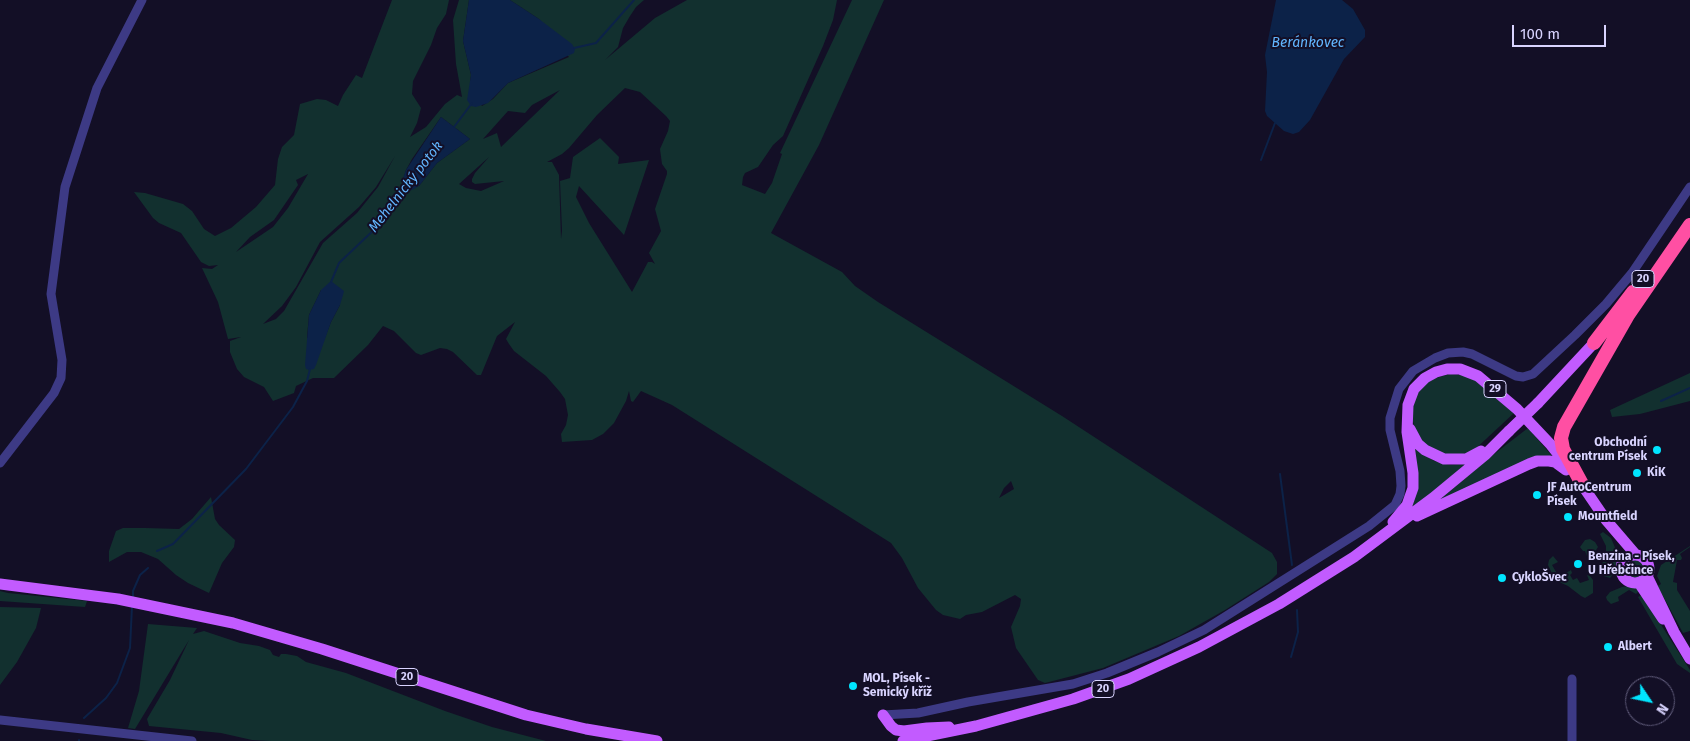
<!DOCTYPE html>
<html>
<head>
<meta charset="utf-8">
<style>
  body { margin:0 }
  #map { position:relative; width:1690px; height:741px; overflow:hidden; background:#130f26; font-family:"Fira Sans",sans-serif }
  canvas { display:block }
  .north { position:absolute; left:1625px; top:676px; width:50px; height:50px; box-sizing:border-box; background:#130f26; border:1px solid #625e7d; border-radius:50%; rotate:124deg; font-size:14px; font-weight:700; line-height:20px; text-align:center; color:#d9d4ff }
  .north::after { content:''; display:block; margin:auto; width:18px; height:22px; background:#00e5ff; clip-path:polygon(50% 0,100% 100%,50% 72%,0 100%) }
  .scale { position:absolute; left:1512px; top:25px; width:94px; height:22px; box-sizing:border-box; border:2px solid #d9d4ff; border-top:0; padding-left:6px; font-size:15px; line-height:18px; white-space:nowrap; color:#d9d4ff; -webkit-text-stroke:4px #130f26; paint-order:stroke }
</style>
</head>
<body>
<div id="map">
<canvas width="1690" height="741"></canvas>
<div class="north">N</div>
<div class="scale">100 m</div>
</div>
<script>
const ctx = document.querySelector('canvas').getContext('2d');
ctx.lineJoin = 'round';
function paint(path, color) {
  ctx.fillStyle = color;
  ctx.fill(path, 'evenodd');
}
function shape(rows) {
  const path = new Path2D();
  for (const r of rows) {
    if (r.length === 3) {
      path.moveTo(r[0] + r[2], r[1]);
      path.arc(r[0], r[1], r[2], 0, 2 * Math.PI);
      continue;
    }
    path.moveTo(r[0], r[1]);
    for (let i = 2; i < r.length; i += 2) path.lineTo(r[i], r[i + 1]);
  }
  return path;
}
function stroke(path, color, width, dash) {
  ctx.strokeStyle = color;
  ctx.lineWidth = width;
  ctx.lineCap = dash ? 'butt' : 'round';
  ctx.setLineDash(dash || []);
  ctx.stroke(path);
}
function drawText(font, color, halo, rows, align = 'center') {
  ctx.font = font + ' "Fira Sans",sans-serif';
  ctx.lineWidth = 4;
  ctx.setLineDash([]);
  ctx.textBaseline = 'middle';
  ctx.strokeStyle = halo;
  ctx.fillStyle = color;
  for (const [text, x, y, turn = 0] of rows) {
    ctx.save();
    ctx.translate(x, y);
    ctx.rotate((+turn || 0) * Math.PI / 180);
    ctx.textAlign = isNaN(turn) ? turn : align;
    if (halo) ctx.strokeText(text, 0, 0);
    ctx.fillText(text, 0, 0);
    ctx.restore();
  }
}
paint(shape([
  [392,0,449,0,446,14,437,28,431,45,413,81,412,94,421,108,417,123,410,137,426,127,445,104,457,95,462,97,456,64,453,20,459,0,469,0,463,41,471,75,470,84,482,106,493,99,508,83,569,57,539,19,510,0,644,0,636,7,630,16,623,28,618,47,605,60,655,18,687,0,837,0,833,20,823,46,783,136,773,145,758,167,745,173,743,177,742,185,765,194,772,183,782,154,780,153,852,0,884,0,819,145,771,233,842,272,855,286,878,302,1062,416,1272,553,1277,562,1277,574,1269,582,1225,610,1179,636,1103,668,1045,683,1038,680,1016,648,1011,627,1020,606,1021,599,1015,595,982,612,966,615,960,619,943,615,936,610,918,588,902,558,891,543,672,405,641,391,633,402,631,401,629,391,626,401,614,423,603,434,592,440,562,442,561,434,566,425,568,415,565,399,560,392,546,376,514,351,509,344,506,339,515,322,497,336,481,375,477,375,453,352,447,349,440,348,421,355,416,353,394,331,383,326,368,345,334,378,313,378,296,386,294,393,273,401,264,387,244,377,237,369,230,352,230,341,241,337,228,339,218,302,202,268,212,269,218,265,209,266,201,262,181,233,159,223,153,218,134,192,145,193,183,204,192,211,204,229,215,236,231,228,256,207,275,185,278,159,282,147,294,135,300,104,317,99,326,100,338,106,343,95,356,75,362,78],
  [625,88,640,92,666,116,670,121,668,131,660,149,662,164,667,171,667,174,655,209,661,231,649,253,655,264,652,262,648,262,632,292,589,223,576,197,579,186,624,235,649,160,618,164,619,157,600,138,573,157,570,178,560,181,562,231,561,239,559,175,552,162,547,162,562,154,569,148,597,115],
  [560,90,501,147,497,133,483,139,508,111,525,113,532,105],
  [441,117,470,139,437,163,419,186,401,187,406,170,412,159],
  [395,156,378,187,357,213,323,243,284,311,276,319,263,324,282,306,296,287,320,242,359,207,376,187],
  [489,157,475,173,472,179,472,182,475,184,504,181,481,191,466,188,459,184],
  [308,174,288,208,273,227,236,252,250,237,274,220,298,185,296,180],
  [321,290,340,305,331,322,324,340,307,338,309,315],
  [1011,481,1014,489,999,498,1004,488],
  [1690,373,1690,401,1640,414,1612,417,1610,410],
  [1450,374,1470,376,1514,413,1472,452,1459,455,1447,455,1425,445,1416,434,1412,417,1413,399,1419,388,1432,379],
  [1528,428,1552,456,1437,502,1489,458],
  [1415,448,1434,461,1450,465,1466,464,1412,510],
  [211,497,215,519,219,525,235,540,234,547,222,563,209,593,188,583,176,575,158,559,141,552,127,552,109,562,109,551,116,531,123,528,145,528,179,529,192,519],
  [1603,532,1611,538,1619,557,1617,569,1610,578,1603,576,1600,570,1606,553,1606,546,1600,534],
  [1590,539,1595,542,1598,547,1589,561,1585,551,1583,551,1580,547,1585,540],
  [1690,546,1690,547,1680,554,1682,558,1681,560,1677,560,1673,582,1677,583,1677,590,1690,611,1690,631,1683,633,1663,596,1656,587,1661,584,1657,576,1661,565],
  [1553,556,1558,562,1552,565,1559,577,1571,570,1572,573,1570,575,1573,580,1577,578,1580,583,1589,580,1587,575,1590,576,1593,580,1593,593,1585,598,1581,596,1568,586,1555,580,1548,565,1549,560],
  [1636,569,9],
  [1630,586,1640,590,1636,594,1629,590,1618,597,1619,601,1611,604,1607,600,1606,597,1610,592,1622,587],
  [0,591,8,593,87,601,85,607,0,601],
  [1642,595,1690,670,1690,673,1677,664,1638,597],
  [0,607,41,608,36,628,17,662,0,685],
  [148,624,197,628,193,634,204,631,240,643,259,646,270,650,273,655,279,657,281,654,286,654,297,656,306,662,346,673,445,711,492,727,546,741,271,741,252,740,221,733,149,726,147,719,170,680,189,640,135,729,128,728,139,691]
]), '#12302f');
paint(shape([
  [469,0,510,0,539,19,572,44,575,49,574,53,508,83,488,103,476,107,471,106,467,100,471,75,463,41],
  [1276,0,1342,0,1353,9,1365,30,1365,37,1344,59,1310,120,1299,132,1293,134,1284,131,1267,116,1265,111,1267,72,1265,55],
  [441,117,470,139,437,163,419,186,412,190,406,191,402,190,402,181,406,170],
  [331,281,344,291,343,295,340,305,331,322,316,365,314,369,309,370,306,369,305,365,309,315,321,290]
]), '#0c2248');
stroke(shape([
  [574,48,596,43,634,0],
  [454,127,472,103],
  [1261,160,1275,123],
  [331,282,339,263,378,226,392,201,402,188],
  [1661,401,1690,388],
  [1280,474,1292,565],
  [157,551,173,544,246,469,293,407,307,381,310,369],
  [133,597,133,591,140,575,148,568],
  [1291,657,1298,632,1297,610],
  [84,718,106,698,117,683,130,648,132,606],
  [79,741,79,740]
]), '#0c2248', 2);
stroke(shape([
  [0,463,54,393,61,378,62,360,51,294,65,187,97,88,142,0],
  [1572,679,1572,741],
  [883,715,918,713,968,702,1073,684,1107,673,1158,652,1204,630,1369,526,1395,505,1400,494,1401,486,1400,471,1390,430,1390,418,1399,389,1413,371,1435,358,1448,353,1463,352,1472,354,1516,376,1523,377,1533,374,1575,335,1606,304,1632,273,1690,187],
  [0,720,192,741]
]), '#3d3a85', 9);
stroke(shape([
  [1538,403,1594,343],
  [1410,429,1418,444,1425,450,1444,459,1466,459,1481,451],
  [1578,479,1606,520,1636,555],
  [1417,516,1529,464,1537,461,1549,461,1555,462,1566,470],
  [1393,522,1407,505,1413,488,1413,473,1407,432,1408,405,1414,389,1425,378,1436,372,1447,369,1460,369,1478,376,1517,409,1551,445,1566,464],
  [1635,569,14],
  [1647,576,1674,632,1690,659],
  [1639,583,1663,619],
  [0,584,118,599,233,623,322,649,526,715,586,729,657,741],
  [883,715,891,726,896,730,904,731,927,728,949,727],
  [903,741,976,726,1073,699,1129,679,1199,647,1279,604,1354,557,1433,498,1485,455,1509,431]
]), '#c25bff', 11);
stroke(shape([
  [1594,343,1633,292],
  [1582,484,1563,449,1561,438,1564,427,1628,315,1690,225]
]), '#ff4fa3', 14);
stroke(shape([
  [1509,431,1538,403]
]), '#c25bff', 11);
for (const [x, y, r, color] of [
  [1657,450,5,"#00e5ff"],
  [1637,473,5,"#00e5ff"],
  [1537,495,5,"#00e5ff"],
  [1568,517,5,"#00e5ff"],
  [1578,564,5,"#00e5ff"],
  [1502,578,5,"#00e5ff"],
  [1608,647,5,"#00e5ff"],
  [853,686,5,"#00e5ff"]
]) {
  const dot = new Path2D();
  dot.arc(x, y, r, 0, 2 * Math.PI);
  ctx.fillStyle = color;
  ctx.fill(dot);
  stroke(dot, '#130f26', 2);
}
for (const [x, y, w] of [
  [1643,279,22],
  [1495,389,22],
  [407,677,22],
  [1103,689,22]
]) {
  const box = new Path2D();
  box.roundRect(x - w / 2, y - 8.5, w, 17, 4);
  ctx.fillStyle = '#130f26';
  ctx.fill(box);
  stroke(box, '#d9d4ff', 1);
}
drawText('bold 11px', '#d9d4ff', null, [
  ["20",1643,279],
  ["29",1495,389],
  ["20",407,677],
  ["20",1103,689]
]);
drawText('bold 12px', '#d9d4ff', '#130f26', [
  ["Obchodní",1647,443,"right"],
  ["centrum Písek",1647,457,"right"],
  ["KiK",1647,473],
  ["JF AutoCentrum",1547,488],
  ["Písek",1547,502],
  ["Mountfield",1578,517],
  ["Benzina - Písek,",1588,557],
  ["U Hřebčince",1588,571],
  ["CykloŠvec",1512,578],
  ["Albert",1618,647],
  ["MOL, Písek -",863,679],
  ["Semický kříž",863,693]
], 'left');
drawText('italic 14px', '#62b6ff', '#130f26', [
  ["Beránkovec",1308,43],
  ["Mehelnický potok",406,187,-52]
]);
</script>
</body>
</html>
